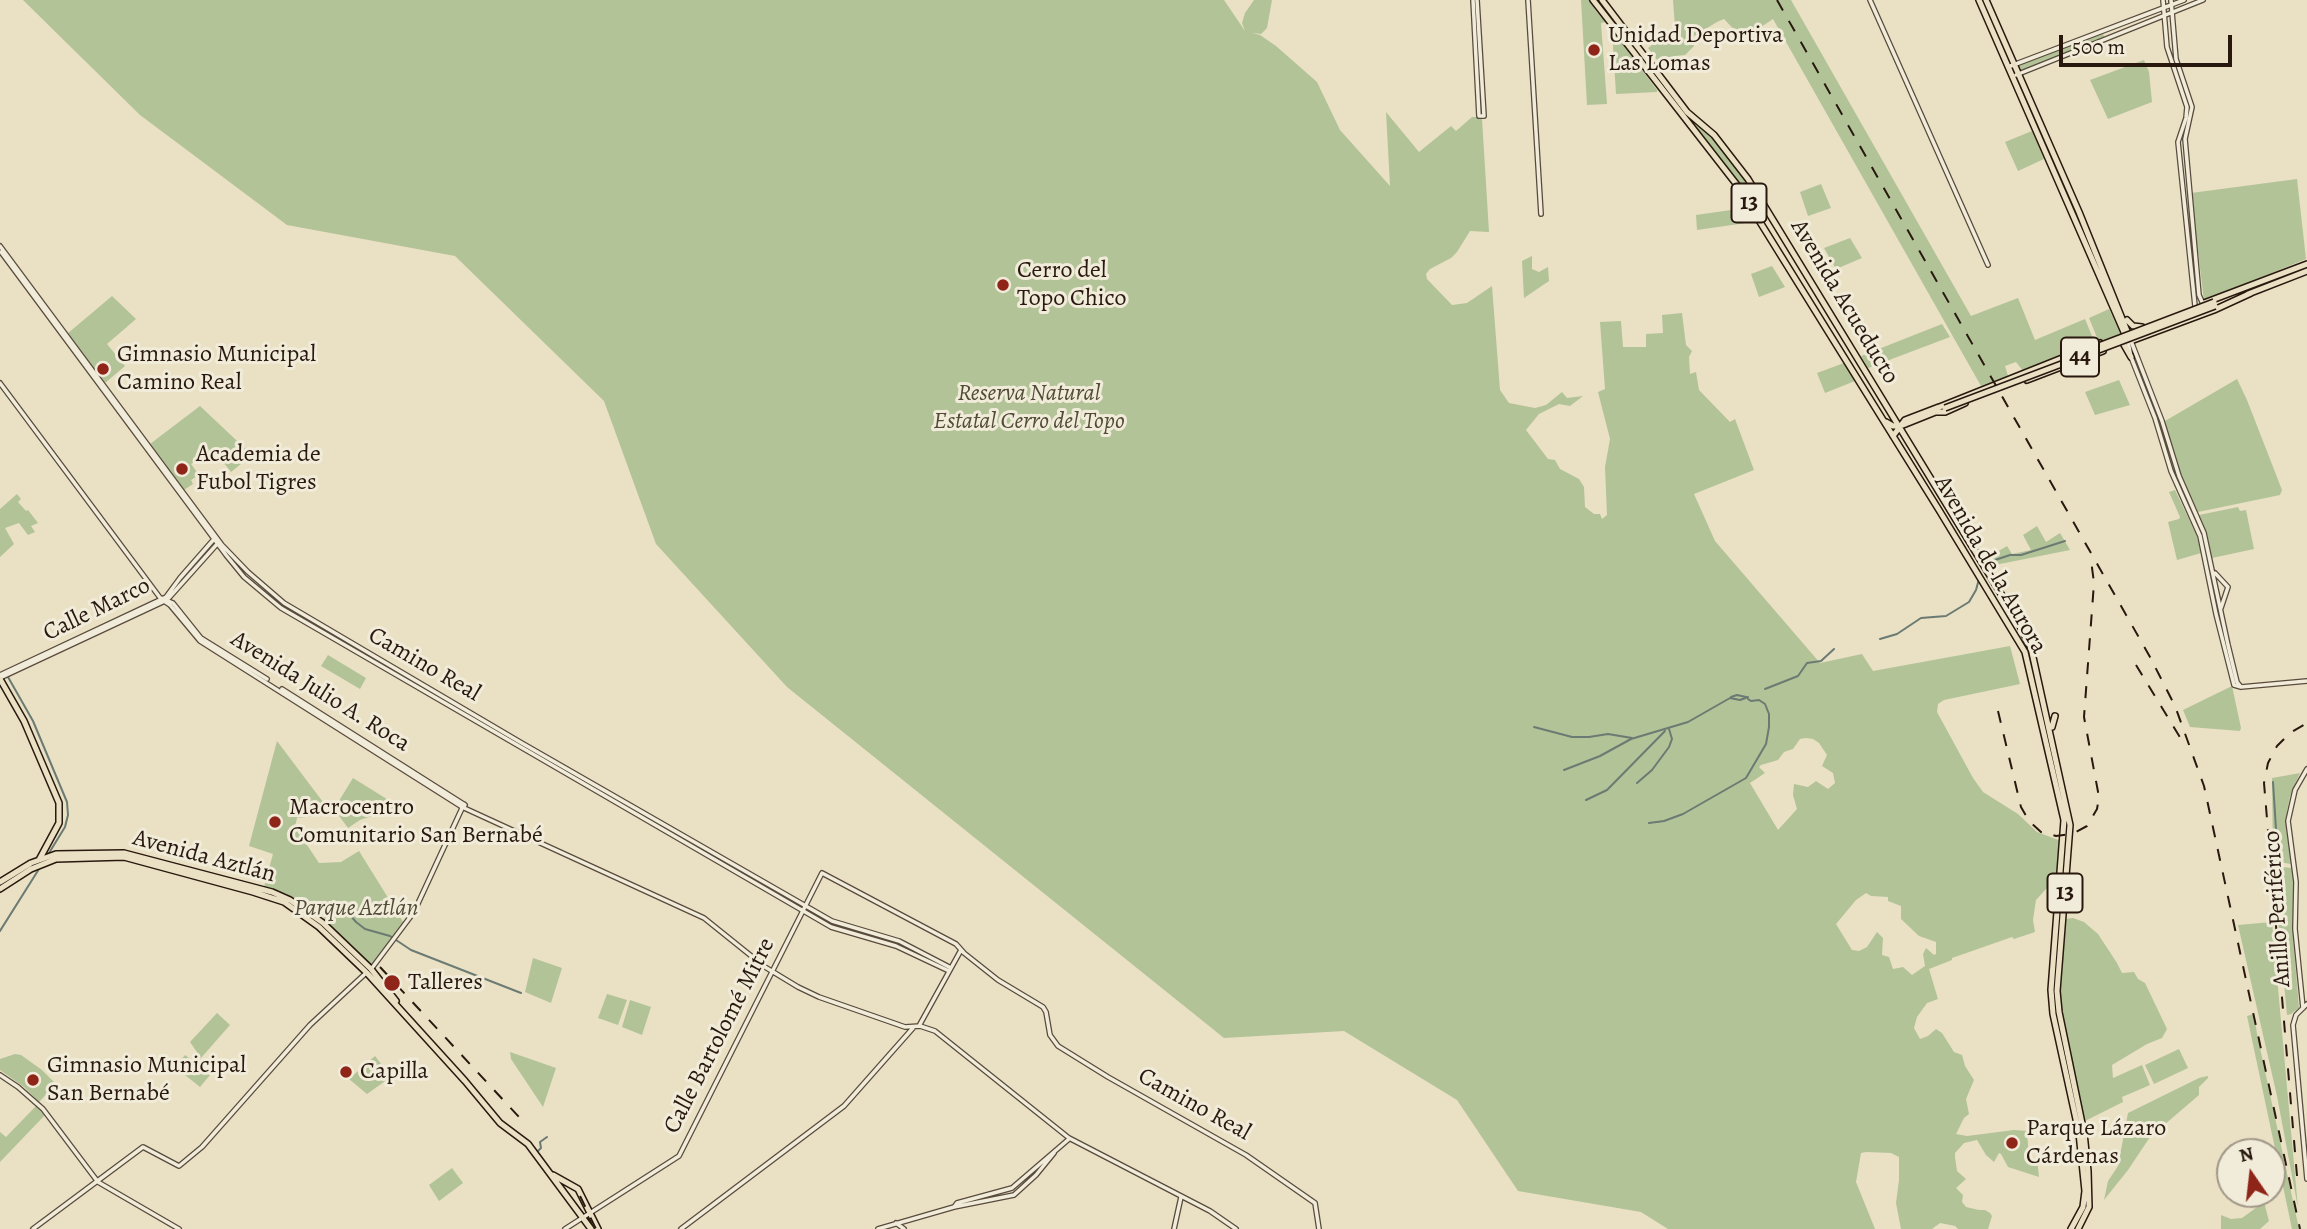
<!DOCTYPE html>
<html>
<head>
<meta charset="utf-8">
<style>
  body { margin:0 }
  #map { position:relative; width:2307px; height:1229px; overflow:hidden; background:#eae0c4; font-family:Alegreya,serif }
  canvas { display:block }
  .north { position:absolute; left:2216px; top:1138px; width:70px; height:70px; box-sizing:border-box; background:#f1ebd9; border:2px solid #a19788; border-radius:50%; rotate:346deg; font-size:19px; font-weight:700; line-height:28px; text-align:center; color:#28180e }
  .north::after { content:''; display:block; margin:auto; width:24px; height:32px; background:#8f2418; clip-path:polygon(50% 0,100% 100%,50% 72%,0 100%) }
  .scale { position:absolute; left:2059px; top:35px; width:173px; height:32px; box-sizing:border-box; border:4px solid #28180e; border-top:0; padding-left:9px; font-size:21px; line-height:24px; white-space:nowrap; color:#28180e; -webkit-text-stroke:5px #f1ebd9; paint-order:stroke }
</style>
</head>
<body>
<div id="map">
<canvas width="2307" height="1229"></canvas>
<div class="north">N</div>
<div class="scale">500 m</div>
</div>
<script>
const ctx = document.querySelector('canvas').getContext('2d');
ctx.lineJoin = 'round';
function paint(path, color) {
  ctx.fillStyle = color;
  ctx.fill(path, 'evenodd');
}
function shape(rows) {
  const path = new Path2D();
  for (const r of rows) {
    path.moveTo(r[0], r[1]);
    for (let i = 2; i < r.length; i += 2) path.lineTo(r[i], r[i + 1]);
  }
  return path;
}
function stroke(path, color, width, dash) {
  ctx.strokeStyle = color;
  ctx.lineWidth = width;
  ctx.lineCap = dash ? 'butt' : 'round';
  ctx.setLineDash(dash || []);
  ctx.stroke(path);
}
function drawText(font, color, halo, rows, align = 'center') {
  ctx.font = font + ' Alegreya,serif';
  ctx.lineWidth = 6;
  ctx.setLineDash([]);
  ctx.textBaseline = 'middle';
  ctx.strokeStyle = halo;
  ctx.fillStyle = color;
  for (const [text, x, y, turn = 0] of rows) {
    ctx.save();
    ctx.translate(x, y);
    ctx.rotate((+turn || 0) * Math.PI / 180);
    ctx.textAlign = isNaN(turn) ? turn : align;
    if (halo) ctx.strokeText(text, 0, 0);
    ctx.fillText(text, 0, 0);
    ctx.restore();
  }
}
paint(shape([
  [23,0,1224,0,1245,31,1242,23,1245,13,1254,0,1272,0,1267,28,1261,34,1252,33,1260,35,1276,46,1317,82,1340,130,1390,186,1386,112,1419,152,1451,126,1456,131,1472,117,1480,117,1482,119,1489,232,1470,231,1457,252,1451,258,1430,269,1426,274,1427,279,1452,305,1467,303,1492,286,1500,390,1509,403,1535,408,1546,405,1562,392,1567,398,1583,396,1570,406,1559,404,1539,414,1526,430,1548,459,1555,460,1560,469,1579,479,1584,487,1585,507,1594,514,1600,514,1602,519,1607,515,1605,467,1610,439,1598,392,1605,389,1600,322,1621,321,1623,347,1646,347,1646,334,1663,333,1662,315,1682,313,1686,345,1692,351,1689,357,1690,374,1696,372,1699,390,1730,422,1735,419,1754,470,1694,494,1715,541,1820,663,1862,654,1873,671,2010,646,2020,684,1944,700,1938,704,1937,712,1973,778,1983,792,2018,814,2037,832,2061,841,2057,877,2036,900,2033,920,2035,932,2014,939,2012,937,1952,958,1952,960,1929,969,1938,999,1927,1003,1917,1017,1914,1028,1920,1039,1928,1036,1936,1029,1942,1033,1954,1052,1962,1055,1965,1066,1974,1080,1966,1099,1969,1114,1964,1118,1956,1134,1967,1136,2014,1130,2027,1131,2029,1159,2037,1159,2039,1177,2008,1167,2001,1154,1999,1153,1994,1162,1986,1155,1977,1140,1964,1143,1955,1153,1955,1157,1957,1171,1966,1179,1956,1188,1963,1195,1962,1202,1966,1207,1979,1210,1985,1210,1990,1213,1992,1216,1988,1229,1958,1229,1955,1226,1940,1223,1932,1229,1901,1229,1896,1203,1899,1180,1899,1157,1891,1153,1866,1152,1861,1153,1856,1182,1875,1229,1668,1229,1641,1212,1518,1191,1457,1100,1344,1031,1224,1038,787,687,656,544,604,401,455,256,287,225,140,115],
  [1806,738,1813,739,1819,743,1827,755,1822,766,1833,773,1835,783,1828,789,1816,781,1808,787,1794,784,1793,795,1797,809,1778,830,1750,783,1765,773,1759,767,1761,765,1778,760,1784,752,1793,749,1800,739],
  [1866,893,1871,896,1888,897,1888,901,1901,906,1901,919,1919,936,1936,942,1936,954,1934,955,1926,948,1923,954,1925,966,1922,968,1912,975,1903,967,1893,969,1889,957,1882,955,1883,938,1877,932,1867,947,1859,951,1852,950,1836,924,1856,900],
  [1581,0,1590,0,1595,10,1606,22,1601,23,1607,104,1587,105],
  [1673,0,1791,0,1971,316,2018,298,2035,340,2085,319,2094,341,2092,345,2023,371,2016,362,2005,366,2008,376,1981,386,1773,19,1743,39,1724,19,1717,22,1694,36,1692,38,1694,46,1685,55,1675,56,1662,66,1648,48,1675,27],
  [1612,30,1657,90,1657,92,1616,94],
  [2102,32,2105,38,2021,71,2018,65],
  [2144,60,2149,72,2152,102,2108,119,2090,80],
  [1679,104,1691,119,1708,132,1746,180,1759,202,1754,206,1706,139,1677,105],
  [2032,131,2044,159,2018,171,2005,142],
  [2297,179,2306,259,2204,301,2191,193],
  [1821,184,1831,208,1808,216,1800,192],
  [1738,209,1746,223,1697,230,1696,215],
  [1850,238,1862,258,1836,269,1824,248],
  [1532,256,1532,269,1539,272,1548,267,1549,281,1524,298,1522,261],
  [1772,266,1785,287,1759,297,1751,274],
  [112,296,136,319,107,344,125,366,105,383,67,334],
  [2109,309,2121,334,2101,342,2098,340,2089,318],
  [1942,324,1950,337,1868,368,1861,356],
  [1844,363,1855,381,1825,393,1817,373],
  [2237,379,2247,400,2282,490,2280,495,2198,512,2178,469,2165,421],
  [2119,380,2130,405,2095,415,2085,392],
  [200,406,252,455,231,472,213,449,191,464,199,475,191,480,193,484,184,490,150,444],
  [2175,490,2197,536,2201,553,2177,560,2168,522,2179,519,2180,517,2169,492],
  [17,494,21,499,18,502,26,511,28,510,38,523,31,526,35,532,28,535,19,523,5,528,14,544,0,557,0,509],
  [2238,507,2240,511,2246,510,2254,549,2212,558,2207,534,2199,515],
  [2037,526,2046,542,2060,533,2070,550,1990,566,1985,559,2007,546,2012,554,2031,550,2023,535],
  [328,655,366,678,360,689,321,666],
  [2232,686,2241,728,2240,731,2190,727,2183,710],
  [277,741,332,814,297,818,295,827,319,863,341,862,359,851,405,925,371,969,323,923,324,916,311,907,305,910,287,894,264,887,273,854,249,846],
  [2300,773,2290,796,2287,811,2286,825,2291,864,2273,861,2272,778],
  [353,778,398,806,390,810,360,820,348,828,334,809],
  [2273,866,2292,868,2294,880,2293,936,2299,1008,2291,1014,2287,1015],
  [2073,918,2084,922,2098,934,2117,963,2122,973,2134,972,2138,979,2145,983,2167,1029,2162,1038,2147,1044,2112,1065,2113,1078,2142,1065,2150,1085,2122,1097,2123,1102,2083,1122,2060,1001,2065,919],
  [2272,922,2298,1208,2277,1096,2238,925],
  [533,958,562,968,551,1003,525,992],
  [607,994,627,1000,618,1025,598,1018],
  [630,1000,651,1007,642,1035,622,1027],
  [217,1013,230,1025,201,1058,190,1042],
  [2254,1014,2257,1034,2299,1229,2292,1229,2247,1016],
  [2179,1049,2188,1068,2154,1084,2145,1065],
  [510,1052,556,1068,543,1107,511,1059],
  [15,1054,21,1055,42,1070,56,1084,39,1102,24,1087,0,1070,0,1059],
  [185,1055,210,1075,200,1087,175,1067],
  [375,1056,391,1077,367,1094,349,1079],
  [2208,1076,2208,1078,2199,1087,2199,1095,2150,1137,2128,1170,2104,1200,2108,1181,2118,1166,2128,1113,2199,1078],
  [36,1106,45,1115,0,1162,0,1132,6,1137],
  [452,1168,463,1183,439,1201,429,1185],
  [2264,1202,2269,1221,2260,1229,2221,1229,2221,1215,2231,1219,2242,1218]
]), '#b2c398');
stroke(shape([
  [2169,0,2169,2],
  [1987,565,1989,562,2010,555,2021,555,2065,541],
  [1880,639,1897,634,1921,618,1946,616,1969,602,1976,590,1979,579],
  [8,677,33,721,67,802,68,815,65,827,49,853],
  [1765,689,1798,676,1807,663,1821,661,1834,649],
  [1731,697,1737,695,1746,697],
  [1534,727,1572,737,1589,737,1608,734,1632,738],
  [1564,770,1600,756,1631,739,1688,722,1730,698,1740,700,1748,697],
  [2273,782,2278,861],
  [1637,783,1652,770,1669,747,1672,739,1669,729],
  [1586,800,1607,790,1665,731],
  [1649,823,1664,821,1683,814,1746,778,1766,744,1769,727,1769,714,1765,704,1759,700,1751,701,1748,699],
  [340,903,356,922,365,929,390,936,411,950,521,993],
  [0,931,39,869],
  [537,1152,541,1148,540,1142,547,1137]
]), '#6b7b73', 2);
const minor = shape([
  [1473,0,1479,116,1484,116,1477,0],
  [1528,0,1541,214],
  [1870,0,1988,265],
  [2163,0,2167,47,2187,107,2186,118,2178,142,2195,306],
  [2171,0,2176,59,2192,107,2185,139,2199,295,2203,304],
  [2008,67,2184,0],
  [2016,75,2203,0],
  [0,246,222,545,248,572,284,603,520,742,832,921,899,941,951,968],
  [1,252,226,555,244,577,281,608,831,927,896,946,949,971],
  [2131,341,2162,421,2179,476,2204,533,2228,645,2237,682,2241,687],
  [2128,342,2131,357,2155,418,2171,471,2200,536,2216,614,2234,685,2241,687,2307,681],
  [0,383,161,599,170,605,200,641,462,807,704,918,765,967,798,987,819,997,905,1027,920,1026,935,1031,1069,1138,1210,1211,1236,1229],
  [2215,573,2228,587,2221,608],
  [161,598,173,603,201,638,267,679],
  [0,675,166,597,180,578,215,538],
  [0,678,167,600,218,543],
  [282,689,465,805],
  [372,968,414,912,464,804],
  [2307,1004,2296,1015,2293,1025,2307,1179],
  [2303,1008,2295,929,2296,882,2288,821,2295,790,2307,769],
  [919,1026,961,950],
  [0,1075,18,1087,43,1109,98,1182,179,1229],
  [954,1207,957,1203,1012,1188,1069,1139],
  [896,1223,904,1229],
  [33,1229,143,1147,179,1166,202,1147,310,1025,366,973],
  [565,1229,679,1156,822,873,956,944,964,953,998,980,1043,1007,1046,1012,1050,1035,1058,1046,1108,1077,1246,1155,1315,1203,1319,1229],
  [681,1229,844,1106,913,1028],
  [878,1229,954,1207,1014,1195,1036,1175,1054,1153],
  [1174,1229,1181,1197]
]);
const major = shape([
  [1593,0,1737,185,1939,510,2025,652,2064,820,2051,990,2053,1014,2079,1133,2085,1191,2083,1207,2071,1229],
  [1602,0,1687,112,1714,135,1748,179,2017,620,2031,648,2070,825,2057,991,2059,1012,2084,1133,2088,1171,2089,1207,2078,1229],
  [1979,0,2127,339],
  [1986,0,2079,212,2131,341],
  [2248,294,2307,271],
  [2204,303,2307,264],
  [2127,320,2133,326,2142,327],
  [2128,342,2214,310,2251,293],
  [2123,343,2131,357],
  [2027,380,2103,351],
  [1937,408,2100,343],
  [1935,412,1945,412,1965,403],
  [1886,422,1893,426,1903,425,1938,411],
  [1893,436,1905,420,1939,407],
  [0,679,24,721,59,803,59,823,39,860],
  [2052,727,2055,716],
  [0,882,31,863,56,854,124,853,272,892,290,900,323,923,371,969,396,1001],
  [0,889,31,869,56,859,124,857,253,892,284,902,319,927,367,973,465,1081,500,1123,528,1144,591,1229],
  [553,1175,578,1189,598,1229]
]);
stroke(minor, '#584a3c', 6);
stroke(major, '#28180e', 8);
stroke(minor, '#f1ebd9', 3.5);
stroke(major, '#eae0c4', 5);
stroke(shape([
  [1777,0,2150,657,2175,706,2204,786,2300,1229],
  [2136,665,2181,739],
  [1998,711,2021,807,2029,821,2041,832,2056,836,2072,834,2087,826,2097,809,2099,797,2084,717,2094,583,2091,560],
  [380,967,519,1117],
  [2297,1176,2264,783,2268,763,2277,746,2290,733,2307,723],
  [580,1196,596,1229]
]), '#28180e', 2, [12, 12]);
const majorBridge = shape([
  [2096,347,2214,302],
  [1945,408,2215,306]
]);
stroke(majorBridge, '#28180e', 8, []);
stroke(majorBridge, '#eae0c4', 5);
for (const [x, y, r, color] of [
  [1594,50,7,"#8f2418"],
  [1003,285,7,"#8f2418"],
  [103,369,7,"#8f2418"],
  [182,469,7,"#8f2418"],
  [275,822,7,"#8f2418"],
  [392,983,9,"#8f2418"],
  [346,1072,7,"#8f2418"],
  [33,1080,7,"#8f2418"],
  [2012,1143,7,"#8f2418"]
]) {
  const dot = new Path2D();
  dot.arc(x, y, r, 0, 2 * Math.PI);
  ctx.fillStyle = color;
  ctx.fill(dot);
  stroke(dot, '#f1ebd9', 2.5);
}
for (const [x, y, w] of [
  [1749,203,35],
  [2080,357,38],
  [2065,893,35]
]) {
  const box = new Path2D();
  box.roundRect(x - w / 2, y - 19.5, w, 39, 5);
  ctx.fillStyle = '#f1ebd9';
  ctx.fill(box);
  stroke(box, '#28180e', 2);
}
drawText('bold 23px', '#28180e', null, [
  ["13",1749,203],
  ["44",2080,357],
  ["13",2065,893]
]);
drawText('24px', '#28180e', '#f1ebd9', [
  ["Unidad Deportiva",1608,36],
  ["Las Lomas",1608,64],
  ["Cerro del",1017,271],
  ["Topo Chico",1017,299],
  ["Gimnasio Municipal",117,355],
  ["Camino Real",117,383],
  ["Academia de",196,455],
  ["Fubol Tigres",196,483],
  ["Macrocentro",289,808],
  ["Comunitario San Bernabé",289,836],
  ["Talleres",408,983],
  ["Gimnasio Municipal",47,1066],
  ["San Bernabé",47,1094],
  ["Capilla",360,1072],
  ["Parque Lázaro",2026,1129],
  ["Cárdenas",2026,1157]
], 'left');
drawText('24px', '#28180e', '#f1ebd9', [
  ["Avenida Acueducto",1844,302,59],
  ["Avenida de la Aurora",1990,565,60],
  ["Calle Marco",97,610,-26],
  ["Camino Real",424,665,30],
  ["Avenida Julio A. Roca",320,692,32],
  ["Avenida Aztlán",204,857,15],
  ["Anillo Periférico",2278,909,-94],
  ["Calle Bartolomé Mitre",720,1036,-63],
  ["Camino Real",1194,1105,29]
]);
drawText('italic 24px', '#514b37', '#f1ebd9', [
  ["Reserva Natural",1029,394],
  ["Estatal Cerro del Topo",1029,422],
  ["Parque Aztlán",356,909]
]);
</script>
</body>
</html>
